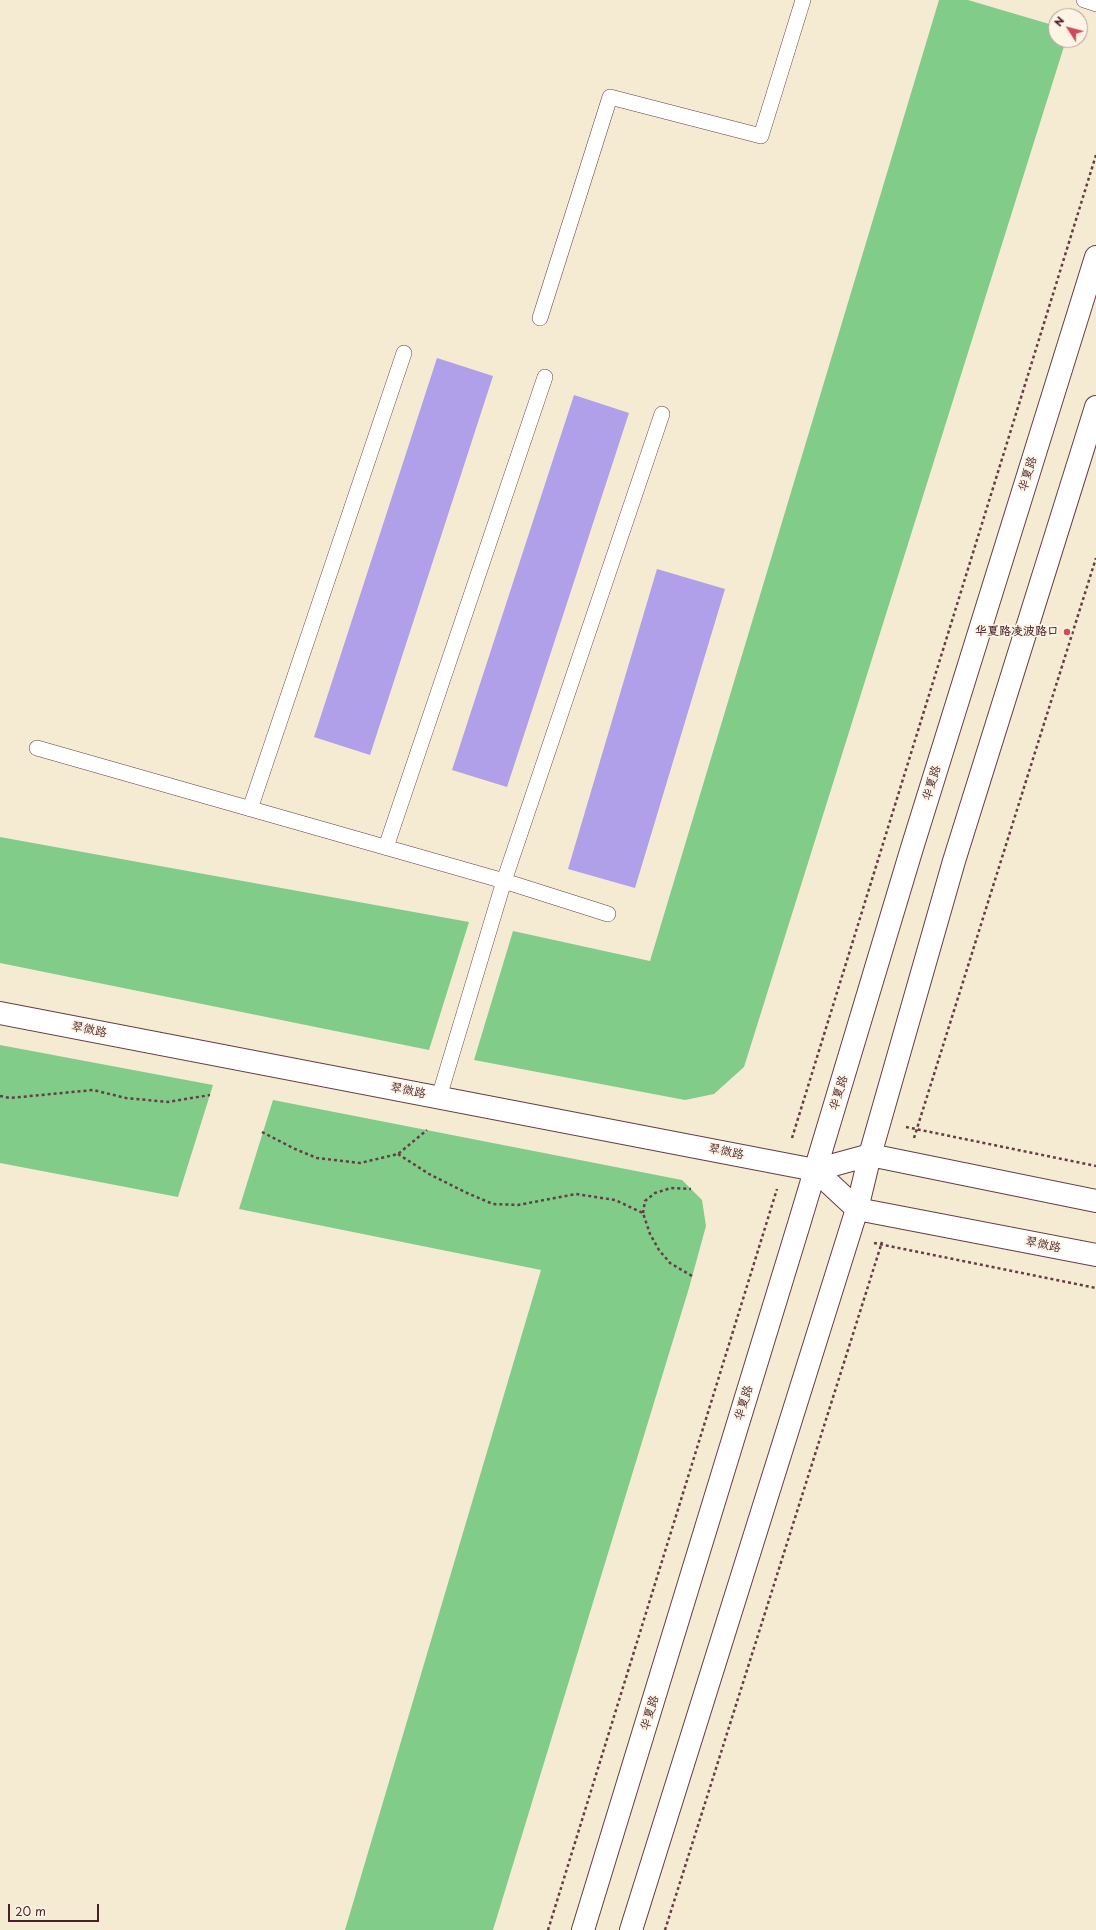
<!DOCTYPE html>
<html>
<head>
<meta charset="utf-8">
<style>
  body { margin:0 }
  #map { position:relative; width:1096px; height:1930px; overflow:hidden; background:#f5ebd3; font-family:"Playpen Sans",sans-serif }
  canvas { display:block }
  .north { position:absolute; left:1048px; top:8px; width:40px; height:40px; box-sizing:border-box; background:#fcf5e5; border:1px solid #b59f9b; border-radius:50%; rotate:306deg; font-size:11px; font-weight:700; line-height:16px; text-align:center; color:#4a1f2b }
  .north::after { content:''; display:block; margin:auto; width:14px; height:18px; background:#d1495b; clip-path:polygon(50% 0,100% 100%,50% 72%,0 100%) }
  .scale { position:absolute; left:8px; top:1904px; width:91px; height:18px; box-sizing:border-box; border:2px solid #4a1f2b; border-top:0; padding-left:5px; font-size:12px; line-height:14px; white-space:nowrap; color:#4a1f2b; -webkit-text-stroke:3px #fcf5e5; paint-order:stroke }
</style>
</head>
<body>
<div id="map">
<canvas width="1096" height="1930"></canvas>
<div class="north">N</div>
<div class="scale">20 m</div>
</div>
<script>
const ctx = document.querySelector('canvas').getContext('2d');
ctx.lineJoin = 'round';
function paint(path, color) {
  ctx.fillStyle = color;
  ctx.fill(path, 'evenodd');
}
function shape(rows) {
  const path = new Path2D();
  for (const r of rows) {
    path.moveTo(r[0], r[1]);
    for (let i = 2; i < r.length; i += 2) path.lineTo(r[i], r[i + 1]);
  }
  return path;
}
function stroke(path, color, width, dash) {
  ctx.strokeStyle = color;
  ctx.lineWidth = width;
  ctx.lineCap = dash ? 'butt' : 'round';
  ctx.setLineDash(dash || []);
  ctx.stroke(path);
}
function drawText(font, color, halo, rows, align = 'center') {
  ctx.font = font + ' "Playpen Sans","LXGW WenKai TC",sans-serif';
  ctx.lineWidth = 3.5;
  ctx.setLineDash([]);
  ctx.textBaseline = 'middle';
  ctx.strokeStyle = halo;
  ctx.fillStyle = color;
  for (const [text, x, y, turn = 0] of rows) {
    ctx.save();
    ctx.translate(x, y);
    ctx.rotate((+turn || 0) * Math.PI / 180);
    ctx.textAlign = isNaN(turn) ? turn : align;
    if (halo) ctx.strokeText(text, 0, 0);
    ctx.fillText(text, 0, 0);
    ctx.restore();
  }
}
paint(shape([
  [939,0,968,0,1056,26,1056,40,1066,40,744,1067,714,1094,685,1100,474,1060,513,931,650,961],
  [0,837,469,922,429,1050,0,963],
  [0,1045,213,1085,178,1197,0,1163],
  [273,1100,682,1180,702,1200,706,1226,689,1288,493,1930,345,1930,541,1270,239,1209]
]), '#82cc89');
paint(shape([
  [437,358,493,376,370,755,314,737],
  [574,395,629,413,507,787,452,770],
  [657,569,725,589,635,888,568,869]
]), '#afa0e9');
const service = shape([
  [1084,0,1096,4],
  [540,318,610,97,761,136,803,0],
  [37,748,504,881,662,414],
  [250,809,404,353],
  [386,847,545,377],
  [439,1097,504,881,608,914]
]);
const tertiary = shape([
  [0,1013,815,1170,870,1155,1096,1201],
  [815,1170,857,1209,1096,1255],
  [583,1930,799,1224,912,848,1096,257],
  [631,1930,857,1209,870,1155,954,861,1096,407]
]);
stroke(service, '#643e44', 16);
stroke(tertiary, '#643e44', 24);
stroke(shape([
  [0,1096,10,1098,93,1090,126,1098,168,1102,210,1095],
  [906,1127,1096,1166],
  [262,1132,295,1149,317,1158,360,1163,398,1154,427,1130],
  [792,1138,1096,155],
  [914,1138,1096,558],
  [398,1154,429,1174,467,1193,493,1204,518,1205,576,1194,615,1200,643,1213,650,1234,659,1250,670,1263,692,1276],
  [643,1213,645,1201,655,1193,671,1188,691,1189],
  [874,1243,1096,1288],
  [548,1930,777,1189],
  [665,1930,882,1242]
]), '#643e44', 2.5, [3, 3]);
stroke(service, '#fff', 15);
stroke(tertiary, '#fff', 22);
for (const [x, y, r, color] of [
  [1067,632,4,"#d1495b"]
]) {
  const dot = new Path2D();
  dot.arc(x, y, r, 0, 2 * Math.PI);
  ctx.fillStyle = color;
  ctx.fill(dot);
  stroke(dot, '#fcf5e5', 1.5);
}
drawText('12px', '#4a1f2b', '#fcf5e5', [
  ["华夏路",1028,474,-73],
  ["华夏路",932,783,-73],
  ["翠微路",89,1030,11],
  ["翠微路",408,1091,11],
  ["华夏路",839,1093,-73],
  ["翠微路",726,1152,11],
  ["翠微路",1043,1245,11],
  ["华夏路",744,1403,-73],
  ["华夏路",650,1713,-73]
]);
drawText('bold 12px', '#4a1f2b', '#fcf5e5', [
  ["华夏路凌波路口",1059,632]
], 'right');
</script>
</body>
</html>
